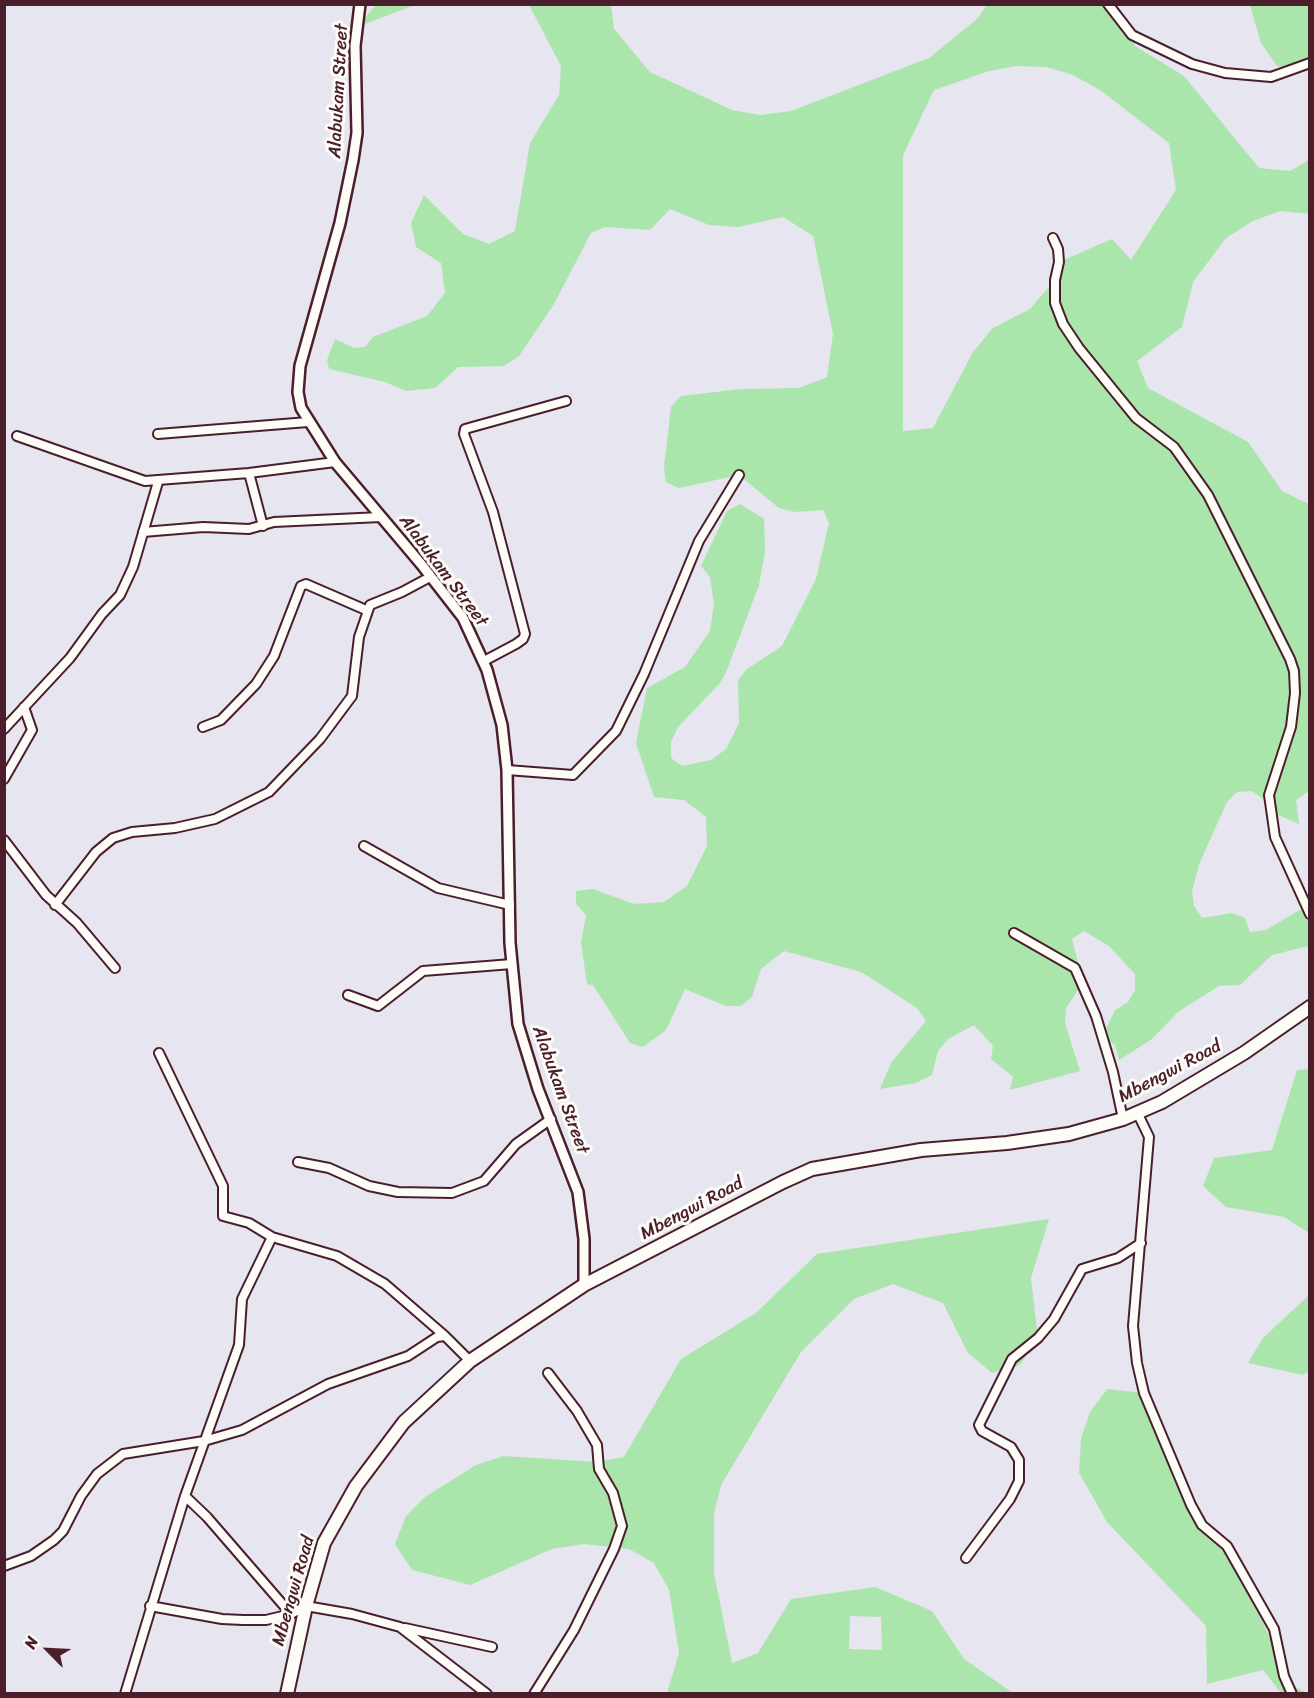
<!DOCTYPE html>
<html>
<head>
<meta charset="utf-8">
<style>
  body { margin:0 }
  #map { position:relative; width:1314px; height:1698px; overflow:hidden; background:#e6e5f0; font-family:Sriracha,sans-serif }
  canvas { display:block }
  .frame { position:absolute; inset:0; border:6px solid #4a1f2b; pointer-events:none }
  .north { position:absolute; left:18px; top:1620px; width:60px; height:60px; -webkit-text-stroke:4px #fdfcf7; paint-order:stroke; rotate:294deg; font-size:16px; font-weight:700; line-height:24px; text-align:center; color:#4a1f2b }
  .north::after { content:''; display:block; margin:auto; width:21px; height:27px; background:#4a1f2b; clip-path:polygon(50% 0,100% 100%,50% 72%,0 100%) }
</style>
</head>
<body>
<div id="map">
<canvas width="1314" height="1698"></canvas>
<div class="frame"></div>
<div class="north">N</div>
</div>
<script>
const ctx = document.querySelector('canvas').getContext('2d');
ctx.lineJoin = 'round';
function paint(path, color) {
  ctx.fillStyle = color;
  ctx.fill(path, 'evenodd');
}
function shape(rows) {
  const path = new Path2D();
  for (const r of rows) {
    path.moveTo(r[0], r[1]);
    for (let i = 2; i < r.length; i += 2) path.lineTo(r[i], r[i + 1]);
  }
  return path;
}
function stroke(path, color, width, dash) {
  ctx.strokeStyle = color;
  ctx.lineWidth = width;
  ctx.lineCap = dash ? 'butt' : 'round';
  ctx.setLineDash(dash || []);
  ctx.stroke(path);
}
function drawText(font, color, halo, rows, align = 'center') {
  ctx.font = font + ' Sriracha,sans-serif';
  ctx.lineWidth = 6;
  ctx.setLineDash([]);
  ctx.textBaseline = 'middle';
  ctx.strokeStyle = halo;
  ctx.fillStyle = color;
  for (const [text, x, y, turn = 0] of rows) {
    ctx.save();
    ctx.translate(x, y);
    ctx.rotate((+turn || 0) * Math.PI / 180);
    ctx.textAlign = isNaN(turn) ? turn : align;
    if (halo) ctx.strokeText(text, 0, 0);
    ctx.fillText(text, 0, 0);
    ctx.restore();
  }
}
paint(shape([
  [376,5,415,5,357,27],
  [529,5,611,5,614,29,650,72,732,110,760,115,791,111,929,58,976,20,987,5,1101,5,1132,35,1135,46,1184,76,1259,168,1290,171,1309,160,1309,214,1280,211,1253,221,1226,238,1193,282,1182,327,1137,361,1148,388,1248,442,1282,491,1309,504,1309,791,1296,800,1299,824,1271,812,1263,799,1252,791,1237,792,1227,802,1200,862,1192,891,1194,906,1202,918,1232,913,1245,918,1250,932,1266,930,1306,906,1309,914,1309,946,1272,955,1240,985,1219,986,1178,1012,1152,1039,1119,1060,1115,1045,1102,1037,1115,1010,1128,1002,1135,990,1135,974,1109,946,1084,931,1072,939,1083,982,1066,1008,1065,1023,1080,1071,1010,1090,1013,1077,991,1059,993,1046,974,1025,948,1039,938,1051,932,1075,916,1083,880,1089,891,1063,926,1021,917,1008,861,972,784,951,761,969,752,997,741,1006,726,1006,685,989,666,1030,643,1047,630,1043,593,985,587,984,581,943,586,915,576,904,576,891,593,889,634,904,664,902,687,886,707,846,706,817,684,800,654,797,636,743,647,688,685,667,710,631,714,604,710,577,701,566,727,511,740,504,764,519,765,552,759,585,727,670,720,683,678,727,671,742,671,758,682,766,711,760,726,749,739,723,738,680,747,669,782,646,816,579,829,523,823,510,794,512,779,508,739,475,679,488,666,482,664,467,671,407,681,396,741,389,799,388,827,377,833,334,813,236,783,217,738,227,709,225,670,209,650,230,605,227,591,233,554,304,519,356,504,366,458,367,435,388,406,391,385,382,329,369,327,360,335,339,354,348,365,347,373,337,427,316,445,293,441,263,416,247,411,223,424,195,463,234,489,244,515,231,530,143,559,95,561,66],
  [1017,66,1046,67,1073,75,1100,90,1169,143,1176,190,1131,260,1112,239,1059,262,1055,280,1030,309,993,328,973,352,933,428,903,431,903,155,934,90,989,71],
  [1250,5,1309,5,1309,68,1277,66,1261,43],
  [1309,1069,1310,1069,1309,1233,1284,1217,1226,1207,1203,1186,1214,1158,1272,1150,1297,1070],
  [1049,1219,1031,1278,1038,1338,1020,1365,992,1373,968,1353,943,1303,893,1284,854,1299,801,1352,721,1485,714,1514,714,1573,732,1663,758,1653,791,1599,875,1587,932,1611,964,1659,1013,1693,667,1693,679,1653,669,1590,654,1563,629,1549,584,1544,552,1549,470,1585,412,1570,395,1544,406,1516,425,1497,476,1465,503,1456,597,1462,624,1457,681,1359,756,1313,817,1254],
  [850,1616,881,1617,882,1650,849,1649],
  [1309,1295,1309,1371,1303,1375,1248,1363,1263,1338],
  [1107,1389,1144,1393,1202,1525,1227,1546,1292,1686,1308,1693,1281,1693,1263,1670,1207,1684,1206,1626,1107,1522,1079,1473,1081,1438,1090,1412]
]), '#aae6ac');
const minor = shape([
  [1108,4,1132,35,1192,64,1225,73,1271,77,1310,63],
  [1053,238,1058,249,1059,262,1055,280,1055,303,1063,324,1079,348,1136,418,1174,447,1208,495,1290,659,1294,671,1295,693,1291,727,1269,795,1275,837,1310,914],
  [158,434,308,422],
  [17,436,145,481,249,473,335,462],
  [249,473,263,526],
  [143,532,203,527,249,529,274,522,381,517],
  [484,661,516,644,523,639,525,634,493,512,464,434,465,429,566,401],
  [203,727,221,720,256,684,274,656,301,586,306,584,366,610],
  [4,729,70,658,102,614,120,595,133,567,158,482],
  [507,770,573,775,616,731,644,674,699,541,739,475],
  [4,779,32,730,24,707],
  [4,840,46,895,77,923,115,968],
  [364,846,438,888,510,905],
  [55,905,96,852,113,838,132,832,175,828,215,819,269,792,320,739,352,696,359,637,370,605,402,592,430,577],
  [1014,933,1075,968,1096,1016,1113,1072,1123,1119],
  [348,995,378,1006,423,971,512,964],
  [159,1053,223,1186,223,1216,249,1223,272,1237,337,1256,385,1284,445,1336],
  [1137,1112,1149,1137,1133,1326,1137,1363,1144,1393,1191,1505,1202,1525,1227,1546,1274,1629,1284,1676,1292,1694],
  [298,1162,329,1168,369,1186,398,1192,452,1193,484,1181,516,1144,551,1119],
  [185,1496,207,1517,291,1614],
  [966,1558,1010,1499,1019,1481,1019,1460,1011,1447,982,1431,979,1425,1012,1359,1038,1338,1054,1319,1082,1269,1118,1258,1141,1243],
  [4,1566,31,1556,54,1540,63,1531,81,1496,97,1474,123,1454,204,1441,242,1430,328,1384,408,1356,437,1337,445,1336,470,1361],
  [150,1606,222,1619,243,1620,266,1620,291,1614,306,1606,352,1614,400,1627,487,1694],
  [405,1628,492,1647],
  [125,1694,185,1496,239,1345,242,1299,272,1237],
  [534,1694,574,1630,614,1549,622,1526,613,1493,599,1469,597,1445,577,1411,548,1373]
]);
const tertiary = shape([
  [360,4,355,46,357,133,353,160,340,223,300,366,298,392,301,408,335,462,421,564,463,618,487,670,502,725,507,770,510,943,518,1024,538,1089,578,1192,584,1239,584,1285]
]);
const primary = shape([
  [287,1694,306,1606,324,1543,356,1486,404,1422,470,1361,584,1285,783,1182,812,1169,921,1150,1007,1143,1069,1134,1123,1119,1162,1102,1244,1053,1310,1007]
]);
stroke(minor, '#4a1f2b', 12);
stroke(tertiary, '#4a1f2b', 14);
stroke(primary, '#4a1f2b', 16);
stroke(minor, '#fdfcf7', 8);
stroke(tertiary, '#fdfcf7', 9);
stroke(primary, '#fdfcf7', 12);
drawText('18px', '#4a1f2b', '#fdfcf7', [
  ["Alabukam Street",339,91,-87],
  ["Alabukam Street",443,571,53],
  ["Mbengwi Road",1170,1072,-28],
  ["Alabukam Street",560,1090,70],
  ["Mbengwi Road",692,1209,-28],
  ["Mbengwi Road",294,1591,-74]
]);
</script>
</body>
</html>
